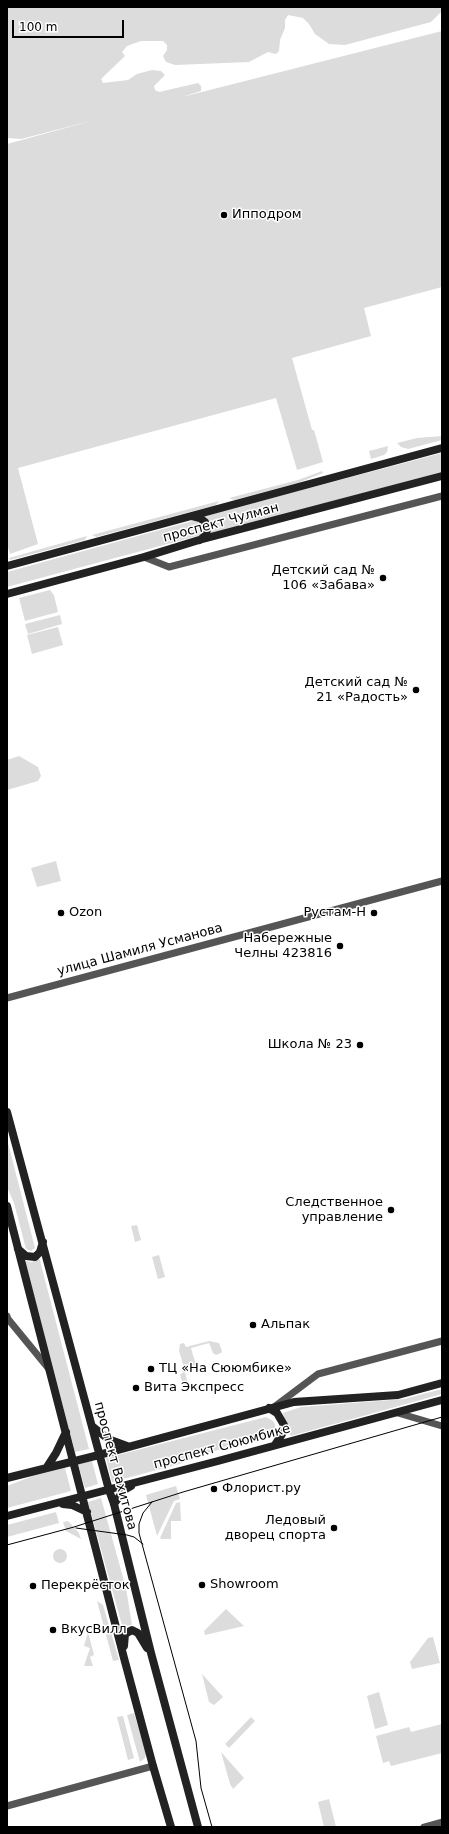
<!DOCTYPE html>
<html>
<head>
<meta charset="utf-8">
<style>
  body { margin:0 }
  #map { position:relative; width:449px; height:1834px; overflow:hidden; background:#fff; font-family:"DejaVu Sans",sans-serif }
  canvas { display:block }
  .frame { position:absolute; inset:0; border:8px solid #000; pointer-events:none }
  .scale { position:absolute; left:12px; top:20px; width:112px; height:18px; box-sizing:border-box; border:2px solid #000; border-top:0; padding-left:5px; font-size:12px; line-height:14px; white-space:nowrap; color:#000; -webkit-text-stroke:3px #fff; paint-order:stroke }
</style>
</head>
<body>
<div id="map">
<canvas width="449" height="1834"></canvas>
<div class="frame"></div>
<div class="scale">100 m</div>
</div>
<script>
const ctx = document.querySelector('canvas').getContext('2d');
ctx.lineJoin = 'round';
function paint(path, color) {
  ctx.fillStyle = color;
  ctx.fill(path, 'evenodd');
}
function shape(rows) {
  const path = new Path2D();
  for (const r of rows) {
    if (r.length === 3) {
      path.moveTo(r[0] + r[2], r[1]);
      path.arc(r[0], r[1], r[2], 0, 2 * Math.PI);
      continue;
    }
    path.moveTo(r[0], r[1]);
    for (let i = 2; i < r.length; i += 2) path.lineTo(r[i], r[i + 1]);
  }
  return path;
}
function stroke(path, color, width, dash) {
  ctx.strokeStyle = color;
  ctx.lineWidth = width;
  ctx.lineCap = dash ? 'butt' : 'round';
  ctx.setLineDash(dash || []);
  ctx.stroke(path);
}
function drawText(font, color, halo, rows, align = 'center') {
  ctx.font = font + ' "DejaVu Sans",sans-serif';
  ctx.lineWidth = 3;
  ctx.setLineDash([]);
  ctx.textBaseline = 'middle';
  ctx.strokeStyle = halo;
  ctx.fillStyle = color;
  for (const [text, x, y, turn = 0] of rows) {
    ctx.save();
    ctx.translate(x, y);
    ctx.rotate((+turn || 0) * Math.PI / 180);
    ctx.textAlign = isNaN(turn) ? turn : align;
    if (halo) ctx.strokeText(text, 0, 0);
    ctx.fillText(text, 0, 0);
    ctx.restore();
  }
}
paint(shape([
  [7,7,442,7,442,11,431,22,345,45,329,44,315,34,309,24,303,18,288,15,285,20,285,28,280,40,279,51,276,54,268,52,249,62,175,65,166,62,163,56,167,50,167,45,163,41,141,41,127,46,122,52,125,56,101,79,103,83,128,80,137,74,152,70,161,71,165,75,154,86,155,90,159,92,198,83,201,86,201,91,182,97,442,31,442,287,364,308,371,336,292,358,312,430,314,430,323,462,297,470,276,398,18,468,38,544,10,554,7,544,7,144,95,120,21,139,7,138],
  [442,436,442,440,408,449,401,447,397,443,417,438],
  [388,446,387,452,384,455,371,459,369,451],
  [442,453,442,472,209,534,212,529,212,524,204,516],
  [322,471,323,473,298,483,234,500,229,498,298,480],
  [219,501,216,505,96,537,92,535],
  [196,520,203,525,204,531,201,535,197,536,7,587,7,572],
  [87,536,85,540,10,560,9,558],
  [50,590,54,595,58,612,25,621,19,598],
  [60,615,62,624,28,634,25,624],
  [58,627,63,645,32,654,27,635],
  [19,756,38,767,41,776,38,781,7,790,7,760],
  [56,861,61,881,37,887,31,868],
  [7,1139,35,1248,31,1251,26,1249,14,1203,7,1187],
  [137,1225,141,1240,135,1242,131,1226],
  [159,1255,165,1277,158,1279,152,1257],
  [39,1257,89,1449,75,1452,25,1261,32,1262],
  [209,1341,219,1343,222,1351,221,1353,216,1355,213,1353,209,1343,191,1348,197,1369,185,1372,189,1389,184,1390,180,1374,183,1373,182,1368,184,1367,179,1351,180,1344,184,1343,186,1347],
  [442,1389,442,1394,291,1436,287,1431,283,1413,301,1407,404,1399],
  [266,1417,273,1421,275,1424,275,1431,271,1437,210,1452,179,1464,112,1482,106,1458],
  [92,1461,98,1484,85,1488,78,1464],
  [65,1468,71,1491,7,1508,7,1486,33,1476],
  [176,1486,180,1499,174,1501,157,1536,146,1495],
  [101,1498,126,1588,132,1625,126,1626,123,1629,88,1502],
  [180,1502,181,1521,171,1521,171,1539,162,1539,160,1538,176,1503],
  [56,1512,59,1523,7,1537,7,1541,7,1525],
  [68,1521,79,1533,81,1539,66,1531,63,1522],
  [60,1556,7],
  [97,1601,103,1605,119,1660,113,1661],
  [226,1609,244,1626,205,1635,204,1631],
  [88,1632,94,1655,90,1657,93,1666,84,1666,90,1648,84,1646],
  [433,1637,440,1663,412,1669,410,1662,428,1638],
  [202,1674,223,1697,214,1705,209,1702],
  [379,1692,388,1725,375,1729,367,1696],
  [134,1713,146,1753,145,1758,140,1762,127,1715],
  [123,1716,134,1758,128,1760,117,1717],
  [251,1717,255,1721,229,1748,225,1744],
  [442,1724,442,1753,391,1766,389,1761,383,1763,376,1736,409,1727,411,1732],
  [221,1752,244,1778,233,1789,230,1784],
  [329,1799,336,1827,324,1827,318,1802]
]), '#dcdcdc');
stroke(shape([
  [144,557,169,567,442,496],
  [7,998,442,881],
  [7,1316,8,1319,49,1369],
  [274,1407,318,1374,442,1341],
  [398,1413,442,1426],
  [7,1806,153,1766],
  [424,1827,442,1822]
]), '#555', 7);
stroke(shape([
  [192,516,200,518,205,522,207,528,206,535,200,540],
  [7,566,442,448],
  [7,594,144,557,199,540,442,476],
  [7,1112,109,1490,114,1504,151,1653,198,1827],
  [7,1206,124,1658,153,1766,171,1827],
  [18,1249,26,1256,35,1257,40,1252,43,1242],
  [269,1408,277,1413,284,1425,282,1434,275,1445],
  [92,1426,108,1439,127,1446],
  [47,1467,56,1453,66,1432],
  [7,1478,99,1455,294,1402,398,1395,442,1383],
  [63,1504,72,1505,87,1512],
  [114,1504,124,1490,131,1486],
  [7,1516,218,1461,442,1400],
  [124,1646,125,1634,132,1630,138,1633,147,1648]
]), '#222', 8);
stroke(shape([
  [152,1502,143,1513,139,1524,139,1533,196,1741,201,1788,212,1827],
  [76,1528,127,1535,134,1537,143,1544],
  [7,1545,74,1527,183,1492,442,1417]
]), '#000', 1);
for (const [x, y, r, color] of [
  [224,215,4,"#000"],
  [383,578,4,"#000"],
  [416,690,4,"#000"],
  [61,913,4,"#000"],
  [374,913,4,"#000"],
  [340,946,4,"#000"],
  [360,1045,4,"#000"],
  [391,1210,4,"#000"],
  [253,1325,4,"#000"],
  [151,1369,4,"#000"],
  [136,1388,4,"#000"],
  [214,1489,4,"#000"],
  [334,1528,4,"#000"],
  [202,1585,4,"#000"],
  [33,1586,4,"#000"],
  [53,1630,4,"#000"]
]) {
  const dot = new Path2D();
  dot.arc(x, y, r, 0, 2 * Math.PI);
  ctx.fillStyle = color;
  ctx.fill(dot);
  stroke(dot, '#fff', 1.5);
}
drawText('13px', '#000', '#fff', [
  ["Ипподром",232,215],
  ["Детский сад №",375,571,"right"],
  ["106 «Забава»",375,586,"right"],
  ["Детский сад №",408,683,"right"],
  ["21 «Радость»",408,698,"right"],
  ["Ozon",69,913],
  ["Рустам-Н",366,913,"right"],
  ["Набережные",332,939,"right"],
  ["Челны 423816",332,954,"right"],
  ["Школа № 23",352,1045,"right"],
  ["Следственное",383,1203,"right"],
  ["управление",383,1218,"right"],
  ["Альпак",261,1325],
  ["ТЦ «На Сююмбике»",159,1369],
  ["Вита Экспресс",144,1388],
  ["Флорист.ру",222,1489],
  ["Ледовый",326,1521,"right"],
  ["дворец спорта",326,1536,"right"],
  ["Showroom",210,1585],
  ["Перекрёсток",41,1586],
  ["ВкусВилл",61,1630]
], 'left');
drawText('13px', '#000', '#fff', [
  ["проспект Чулман",221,523,-15],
  ["улица Шамиля Усманова",140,950,-15],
  ["проспект Сююмбике",222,1447,-15],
  ["проспект Вахитова",115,1466,75]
]);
</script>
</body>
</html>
